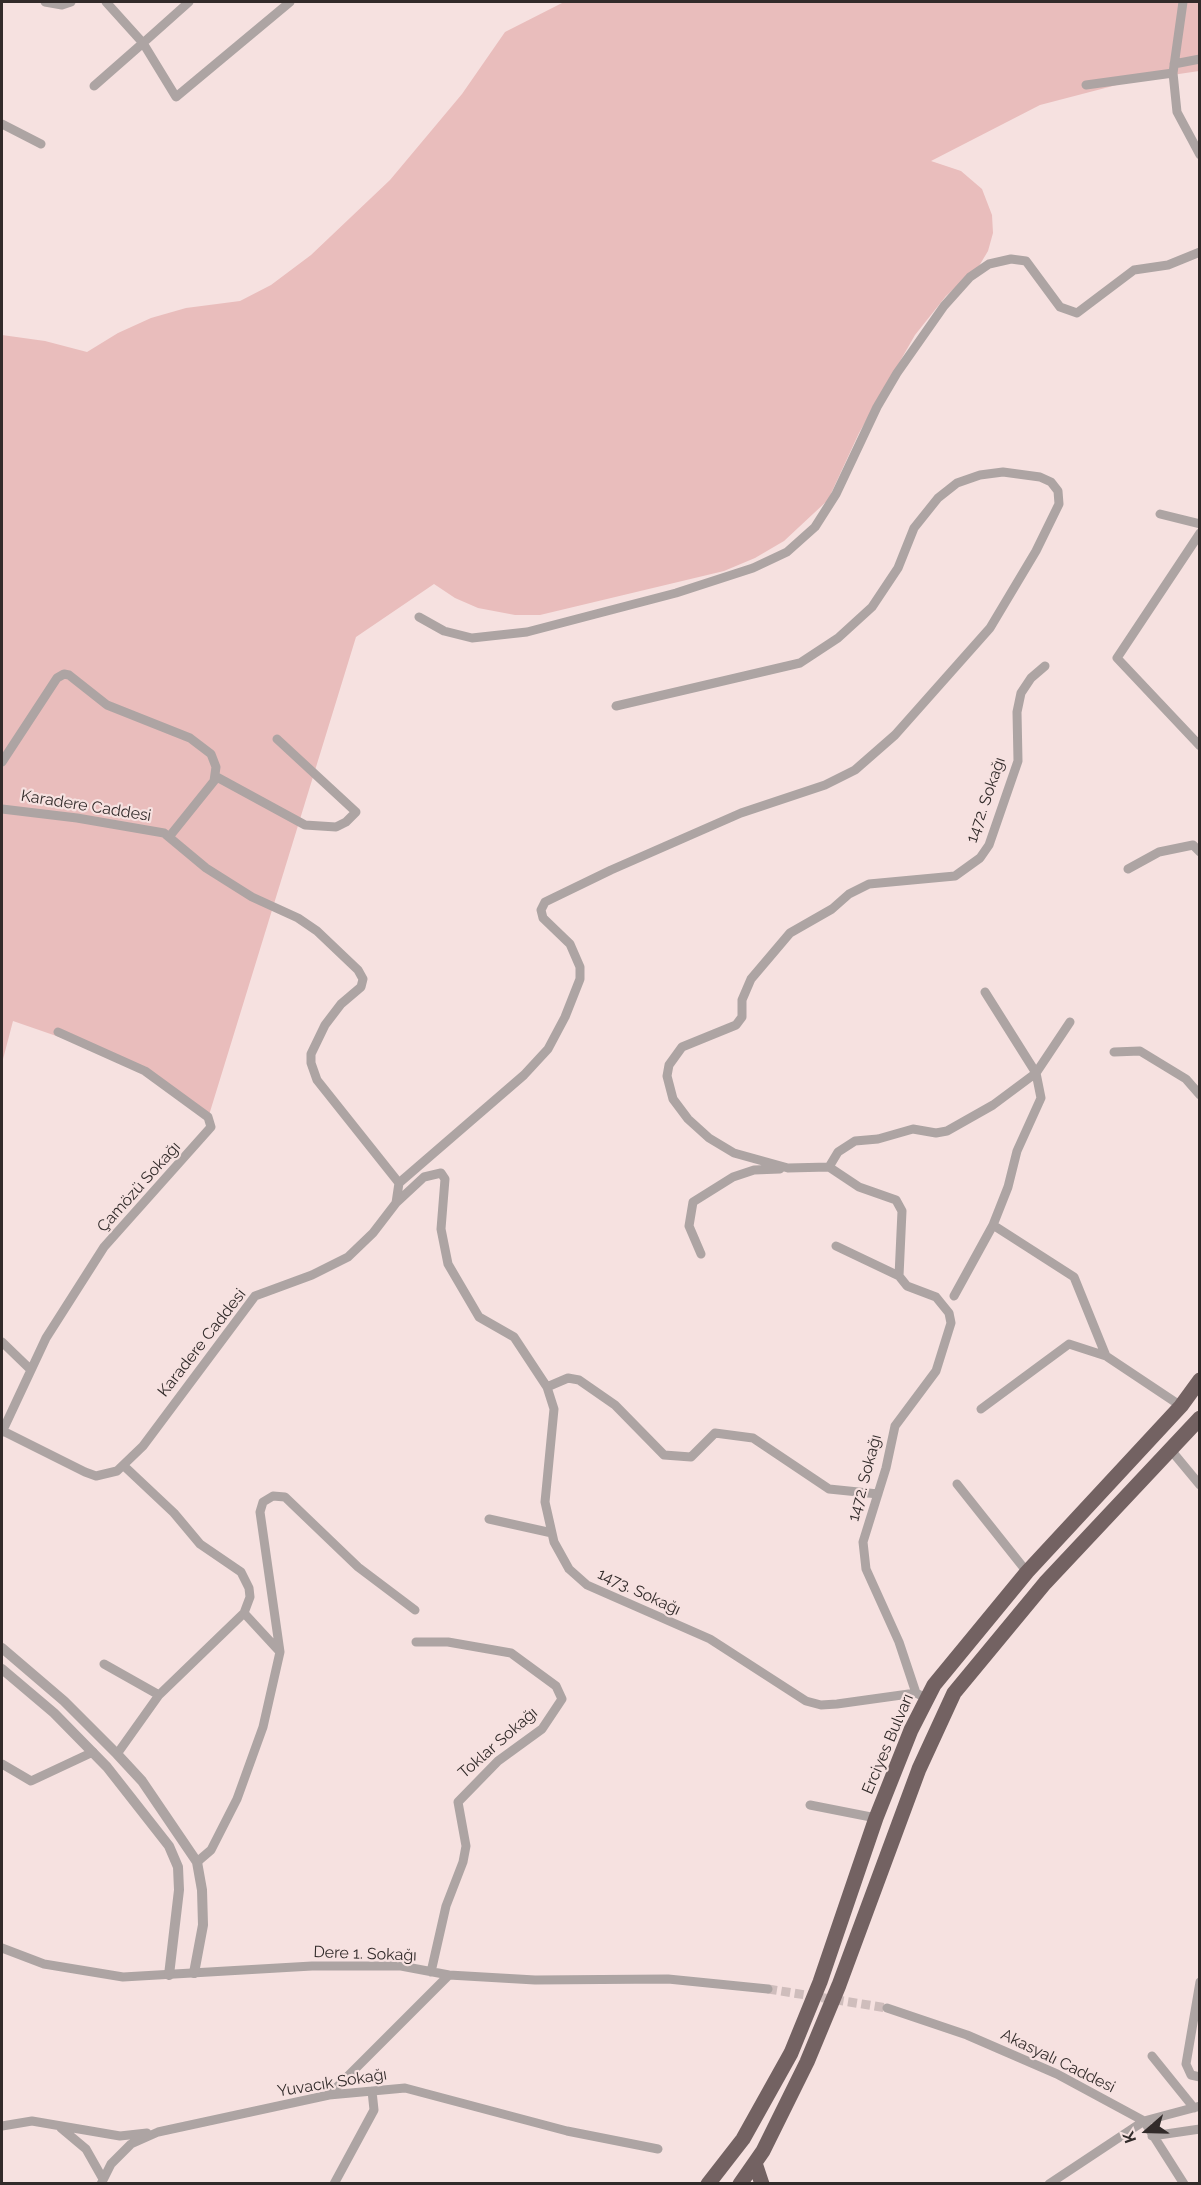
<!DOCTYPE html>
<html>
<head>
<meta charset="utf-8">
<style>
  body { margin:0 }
  #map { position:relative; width:1201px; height:2185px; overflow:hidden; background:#f6e1e0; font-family:Raleway,sans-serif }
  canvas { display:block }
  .frame { position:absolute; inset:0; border:3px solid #322b2a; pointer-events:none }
  .north { position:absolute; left:1117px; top:2101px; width:60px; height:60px; -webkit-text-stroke:4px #f6e1e0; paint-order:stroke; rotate:250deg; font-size:16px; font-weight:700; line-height:24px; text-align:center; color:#322b2a }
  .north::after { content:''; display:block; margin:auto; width:21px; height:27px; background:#322b2a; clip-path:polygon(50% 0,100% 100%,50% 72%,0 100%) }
</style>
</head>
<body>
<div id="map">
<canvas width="1201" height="2185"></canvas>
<div class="frame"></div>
<div class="north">K</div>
</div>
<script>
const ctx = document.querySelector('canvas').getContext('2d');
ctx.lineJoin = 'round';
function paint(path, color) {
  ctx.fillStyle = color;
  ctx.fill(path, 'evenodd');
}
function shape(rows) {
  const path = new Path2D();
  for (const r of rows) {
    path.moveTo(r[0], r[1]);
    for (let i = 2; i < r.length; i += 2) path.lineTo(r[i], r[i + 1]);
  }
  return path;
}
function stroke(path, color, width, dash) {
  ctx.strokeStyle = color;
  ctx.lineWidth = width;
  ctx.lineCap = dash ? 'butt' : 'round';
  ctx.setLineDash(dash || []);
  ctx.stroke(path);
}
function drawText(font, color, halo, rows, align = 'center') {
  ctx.font = font + ' Raleway,sans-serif';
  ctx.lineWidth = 4.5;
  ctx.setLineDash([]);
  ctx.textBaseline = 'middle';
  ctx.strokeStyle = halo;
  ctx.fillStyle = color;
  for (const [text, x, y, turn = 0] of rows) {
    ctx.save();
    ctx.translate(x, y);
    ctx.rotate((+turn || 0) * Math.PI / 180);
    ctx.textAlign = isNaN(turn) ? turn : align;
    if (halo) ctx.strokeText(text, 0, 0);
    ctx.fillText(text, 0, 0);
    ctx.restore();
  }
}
paint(shape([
  [564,2,1199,2,1199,71,1132,81,1040,105,931,161,961,171,982,189,992,215,993,233,988,251,979,266,946,296,915,335,859,433,828,500,784,541,755,558,724,571,540,615,515,615,478,608,455,598,434,584,356,637,209,1115,146,1067,13,1021,2,1063,2,335,45,341,87,352,118,333,151,318,186,308,240,301,271,285,311,255,390,180,462,94,505,32]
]), '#e9bdbc');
stroke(shape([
  [768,1989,887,2008]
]), '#cfbdbc', 9, [9, 4.5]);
stroke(shape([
  [45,2,62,5,71,2],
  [189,2,143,43,176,97,290,2],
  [1183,2,1173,73,1177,112,1200,155],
  [1174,64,1200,59],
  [1086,85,1173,73],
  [94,86,143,43,106,2],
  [2,124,41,144],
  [1160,514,1200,524],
  [1200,533,1117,658,1200,746],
  [419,617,444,631,472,638,527,632,676,593,753,568,787,552,815,527,836,494,877,407,897,373,944,306,970,277,989,264,1011,259,1026,261,1060,307,1077,313,1134,270,1168,265,1200,252],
  [2,762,57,678,64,674,69,675,107,705,190,738,211,754,216,767,214,781,169,837],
  [215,776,305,825,336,827,346,822,356,812,277,739],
  [2,809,77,818,164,833,206,868,252,897,298,918,317,931,358,970,363,979,361,987,341,1004,325,1025,311,1054,311,1063,317,1080,399,1183,396,1203],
  [1128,869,1159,852,1193,845,1200,852],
  [1114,1052,1140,1051,1186,1079,1200,1095],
  [829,1167,838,1152,855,1141,878,1139,913,1129,936,1133,947,1131,993,1105,1036,1073,1070,1022],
  [399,1183,524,1075,548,1049,565,1017,580,979,580,967,570,944,543,918,541,910,545,902,611,870,741,813,825,785,855,770,895,735,990,628,1036,551,1059,504,1058,491,1051,482,1040,477,1003,472,980,475,957,483,938,498,914,528,898,568,872,607,838,638,800,663,616,706],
  [993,1225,1074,1277,1106,1356],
  [836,1246,899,1276],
  [701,1254,689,1226,693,1202,733,1177,754,1170,780,1169],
  [954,1296,993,1225,1008,1187,1017,1151,1041,1098,1036,1073,985,992],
  [2,1342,31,1370],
  [547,1387,568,1378,579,1380,615,1405,664,1455,691,1457,715,1433,753,1438,829,1489,878,1494],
  [981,1409,1069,1344,1106,1356,1181,1406],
  [3,1431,85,1472,96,1476,117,1471,143,1446,255,1296,312,1275,348,1257,373,1233,396,1203,424,1177,441,1173,445,1179,441,1229,448,1264,479,1317,514,1337,547,1387,554,1409,545,1502,554,1542,569,1569,587,1585,710,1639,806,1701,821,1705,837,1704,916,1693,920,1695],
  [2,1432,46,1338,104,1247,211,1127,208,1117,145,1071,58,1032],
  [1170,1449,1200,1485],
  [123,1465,174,1513,200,1544,241,1572,249,1588,250,1597,244,1613],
  [957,1484,1027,1572],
  [489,1519,552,1533],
  [416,1642,448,1642,511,1653,556,1686,562,1699,542,1729,498,1761,458,1802,466,1846,463,1862,446,1906,431,1972],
  [104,1664,159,1695],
  [916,1693,899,1642,866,1569,863,1542,886,1468,895,1426,936,1371,951,1323,949,1313,936,1297,907,1286,899,1276,902,1211,896,1200,859,1187,829,1167,788,1168,734,1153,709,1138,688,1119,673,1099,667,1076,669,1065,682,1047,736,1025,742,1017,742,1000,751,979,790,933,832,909,849,894,869,884,955,876,980,858,989,845,1018,761,1017,712,1021,693,1031,678,1045,666],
  [117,1754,159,1695,244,1613,280,1652],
  [2,1764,31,1781,93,1752],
  [810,1805,876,1818],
  [197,1862,211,1850,237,1799,263,1727,280,1652,260,1512,263,1502,273,1496,285,1497,358,1567,415,1610],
  [2,1948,44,1964,123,1977,312,1966,401,1966,449,1975,535,1980,668,1979,768,1989],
  [1200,1982,1186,2064,1191,2075,1200,2077],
  [887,2008,967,2035,1057,2074,1144,2121,1184,2184],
  [1152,2056,1194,2108],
  [329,2095,449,1975],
  [2,2126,32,2121,120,2136,147,2133],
  [61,2128,86,2149,103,2179],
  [1152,2136,1200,2129],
  [101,2184,111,2164,131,2144,158,2132,329,2095,405,2088,567,2131,658,2149],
  [334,2184,374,2110,372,2091],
  [1049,2184,1144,2121,1200,2106]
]), '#ada4a3', 9);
stroke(shape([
  [2,1648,64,1701,117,1754,142,1781,197,1862,202,1890,203,1925,194,1973],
  [2,1669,54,1713,107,1767,169,1846,178,1867,179,1890,169,1975]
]), '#ada4a3', 10);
stroke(shape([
  [755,2163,762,2184],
  [708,2184,743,2139,791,2053,820,1982,876,1818,911,1730,934,1685,1027,1572,1181,1406,1200,1380],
  [740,2184,763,2151,807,2062,839,1985,919,1769,954,1693,1045,1583,1200,1418]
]), '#736262', 15);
drawText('16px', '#322b2a', '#f6e1e0', [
  ["1472. Sokağı",986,800,-71],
  ["Karadere Caddesi",86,806,9],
  ["Çamözü Sokağı",139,1187,-48],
  ["Karadere Caddesi",202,1343,-52],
  ["1472. Sokağı",865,1478,-75],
  ["1473. Sokağı",639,1592,25],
  ["Toklar Sokağı",498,1743,-41],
  ["Erciyes Bulvarı",888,1744,-67],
  ["Dere 1. Sokağı",365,1954,2],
  ["Akasyalı Caddesi",1058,2061,26],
  ["Yuvacık Sokağı",332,2083,-9]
]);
</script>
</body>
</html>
